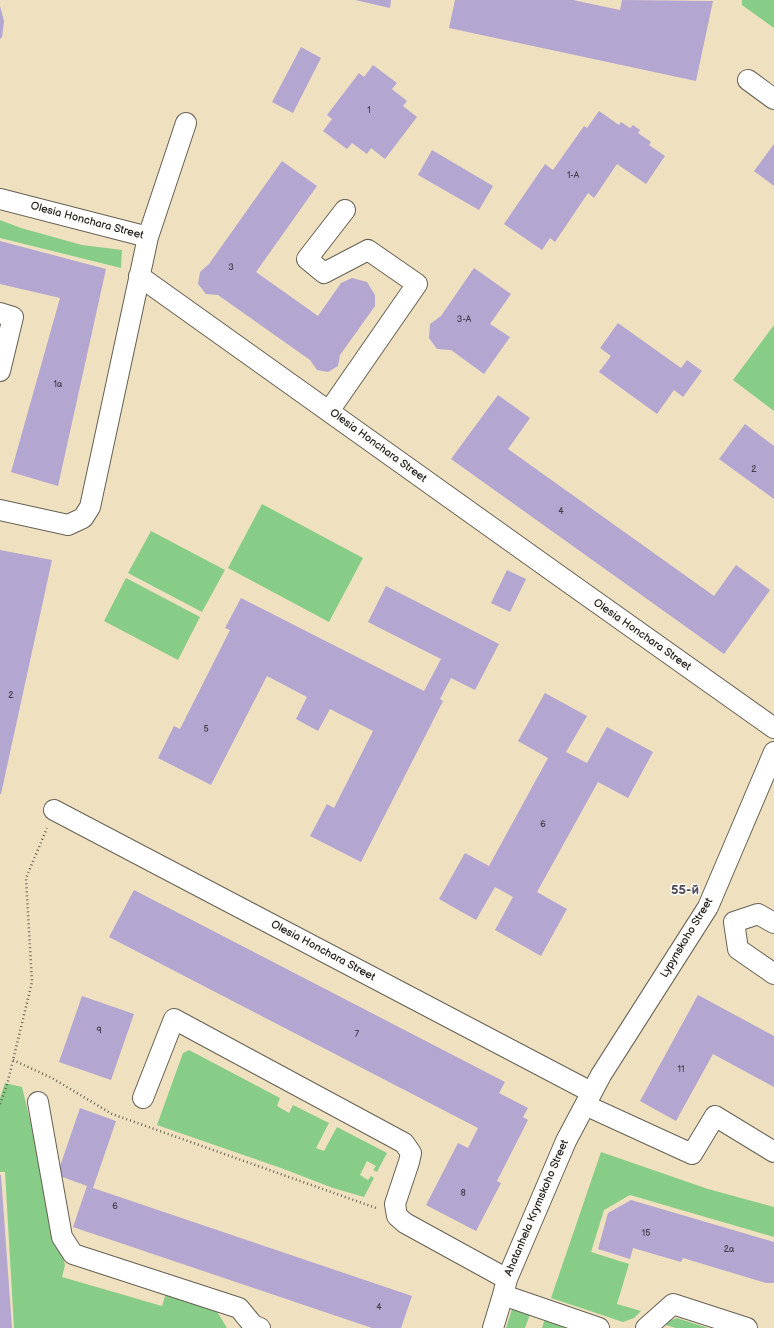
<!DOCTYPE html>
<html>
<head>
<meta charset="utf-8">
<style>
  body { margin:0 }
  canvas { display:block; background:#efe0c0 }
</style>
</head>
<body>
<canvas width="774" height="1328"></canvas>
<script>
const ctx = document.querySelector('canvas').getContext('2d');
ctx.lineJoin = 'round';
function paint(path, color) {
  ctx.fillStyle = color;
  ctx.fill(path, 'evenodd');
}
function shape(rows) {
  const path = new Path2D();
  for (const r of rows) {
    path.moveTo(r[0], r[1]);
    for (let i = 2; i < r.length; i += 2) path.lineTo(r[i], r[i + 1]);
  }
  return path;
}
function stroke(path, color, width, dash) {
  ctx.strokeStyle = color;
  ctx.lineWidth = width;
  ctx.lineCap = dash ? 'butt' : 'round';
  ctx.setLineDash(dash || []);
  ctx.stroke(path);
}
function drawText(font, color, halo, rows, align = 'center') {
  ctx.font = font + ' "Balsamiq Sans",sans-serif';
  ctx.lineWidth = 3;
  ctx.setLineDash([]);
  ctx.textBaseline = 'middle';
  ctx.strokeStyle = halo;
  ctx.fillStyle = color;
  for (const [text, x, y, turn = 0] of rows) {
    ctx.save();
    ctx.translate(x, y);
    ctx.rotate((+turn || 0) * Math.PI / 180);
    ctx.textAlign = isNaN(turn) ? turn : align;
    if (halo) ctx.strokeText(text, 0, 0);
    ctx.fillText(text, 0, 0);
    ctx.restore();
  }
}
paint(shape([
  [742,0,774,0,774,28,742,5],
  [0,220,21,228,82,245,122,250,121,268,0,238],
  [774,325,774,411,733,380],
  [262,504,363,558,329,622,228,568],
  [151,531,225,570,202,612,128,573],
  [126,578,200,617,178,660,104,621],
  [189,1050,280,1098,277,1106,289,1113,293,1105,329,1123,316,1148,324,1151,337,1127,387,1153,377,1172,373,1170,376,1166,367,1161,360,1175,368,1180,371,1176,374,1178,364,1197,333,1188,281,1168,157,1125,183,1053],
  [5,1083,22,1087,65,1265,62,1277,162,1306,166,1293,216,1310,227,1328,14,1328,5,1172,0,1172,0,1098],
  [601,1152,708,1189,774,1207,774,1237,630,1195,604,1210,591,1252,629,1264,617,1304,641,1311,634,1318,623,1322,551,1298],
  [513,1306,531,1312,525,1328,506,1328],
  [545,1318,575,1328,542,1328],
  [677,1318,708,1328,676,1328,662,1324]
]), '#88cd87');
paint(shape([
  [355,0,391,0,390,8],
  [455,0,573,0,620,10,622,0,713,1,696,81,449,28],
  [0,6,4,21,2,37,0,39],
  [301,47,321,58,293,113,272,102],
  [373,65,397,83,392,89,407,101,403,106,417,117,385,159,371,148,367,154,352,143,347,149,323,131,332,119,327,115,359,73,364,77],
  [599,111,619,125,621,122,630,128,633,125,640,130,638,133,651,142,649,145,665,156,646,184,617,164,594,198,588,193,555,242,550,238,542,250,504,224,545,164,553,170,584,126,587,128],
  [774,144,774,186,754,171],
  [432,150,493,186,479,210,418,175],
  [282,161,317,186,256,272,318,316,341,283,352,278,367,282,375,295,375,306,340,355,338,366,328,372,317,370,310,360,218,295,206,294,198,284,200,272,209,264],
  [0,241,106,269,58,486,11,472,60,298,0,284],
  [474,268,511,294,490,324,510,337,484,374,451,350,437,349,429,338,430,324,441,316],
  [618,323,681,368,687,360,702,371,683,397,674,390,657,414,599,372,611,356,600,348],
  [498,395,530,418,508,449,714,596,736,565,770,590,724,654,451,459],
  [745,424,774,446,774,499,719,459],
  [0,550,52,560,1,794,0,794],
  [507,570,526,579,510,612,491,603],
  [386,586,499,644,475,690,451,678,440,699,443,701,361,862,310,836,327,804,334,808,373,731,330,709,318,731,296,719,307,697,267,676,211,785,158,758,174,726,180,729,230,630,225,628,241,598,424,691,441,659,368,622],
  [545,693,587,716,566,752,587,763,607,727,653,752,628,798,598,782,537,892,567,909,541,956,495,930,513,897,495,887,476,920,439,899,465,853,489,866,548,758,518,741],
  [134,890,505,1082,499,1093,528,1108,523,1117,528,1120,497,1181,501,1183,476,1231,426,1205,458,1143,468,1148,478,1128,109,937],
  [698,995,774,1036,774,1087,713,1054,676,1121,640,1101],
  [82,996,134,1014,111,1080,59,1062],
  [80,1108,116,1121,93,1188,412,1296,401,1328,372,1328,73,1227,87,1186,57,1175],
  [0,1175,1,1175,12,1328,0,1328],
  [631,1200,774,1242,774,1283,766,1283,683,1258,681,1262,633,1248,630,1259,598,1249,608,1213]
]), '#b3a6d1');
const minor = shape([
  [748,80,774,99],
  [0,199,148,237,90,507,83,518,68,525,0,510],
  [148,237,186,123],
  [139,276,561,577,774,728],
  [0,313,13,317,0,371],
  [329,411,417,284,368,250,324,273,307,259,345,210],
  [54,810,591,1092],
  [734,922,738,949,774,974],
  [734,922,758,914,774,923],
  [143,1098,174,1019,404,1143,411,1153,409,1162,395,1204,397,1216,405,1223,507,1279],
  [38,1102,62,1237,73,1254,239,1308,253,1325,260,1328],
  [585,1105,692,1154,715,1116,774,1152],
  [503,1295,599,1328],
  [493,1328,503,1295,507,1279,566,1141,601,1075,708,907,774,752],
  [646,1328,673,1304,747,1328]
]);
stroke(minor, '#666155', 22);
stroke(shape([
  [13,1060,52,1078,112,1114,376,1208],
  [0,1104,7,1085,32,982,26,878,47,828]
]), '#666155', 2.5, [1, 3]);
stroke(minor, '#fff', 20);
drawText('9px', '#423e49', null, [
  ["1",369,111],
  ["1-А",573,176],
  ["3",231,268],
  ["3-А",464,320],
  ["1а",58,385],
  ["2",754,470],
  ["4",561,512],
  ["2",11,696],
  ["5",206,730],
  ["6",543,825],
  ["9",99,1031],
  ["7",357,1035],
  ["11",681,1070],
  ["8",463,1194],
  ["6",115,1207],
  ["15",646,1234],
  ["2а",729,1250],
  ["4",379,1308]
]);
drawText('11px', '#1c1c1c', '#fdfcf7', [
  ["Olesia Honchara Street",87,221,15],
  ["Olesia Honchara Street",378,446,36],
  ["Olesia Honchara Street",642,635,35],
  ["Lypynskoho Street",687,938,-59],
  ["Olesia Honchara Street",323,951,28],
  ["Ahatanhela Krymskoho Street",537,1208,-67]
]);
drawText('bold 13px', '#514c5b', '#fdfcf7', [
  ["55-й",685,891]
]);
</script>
</body>
</html>
